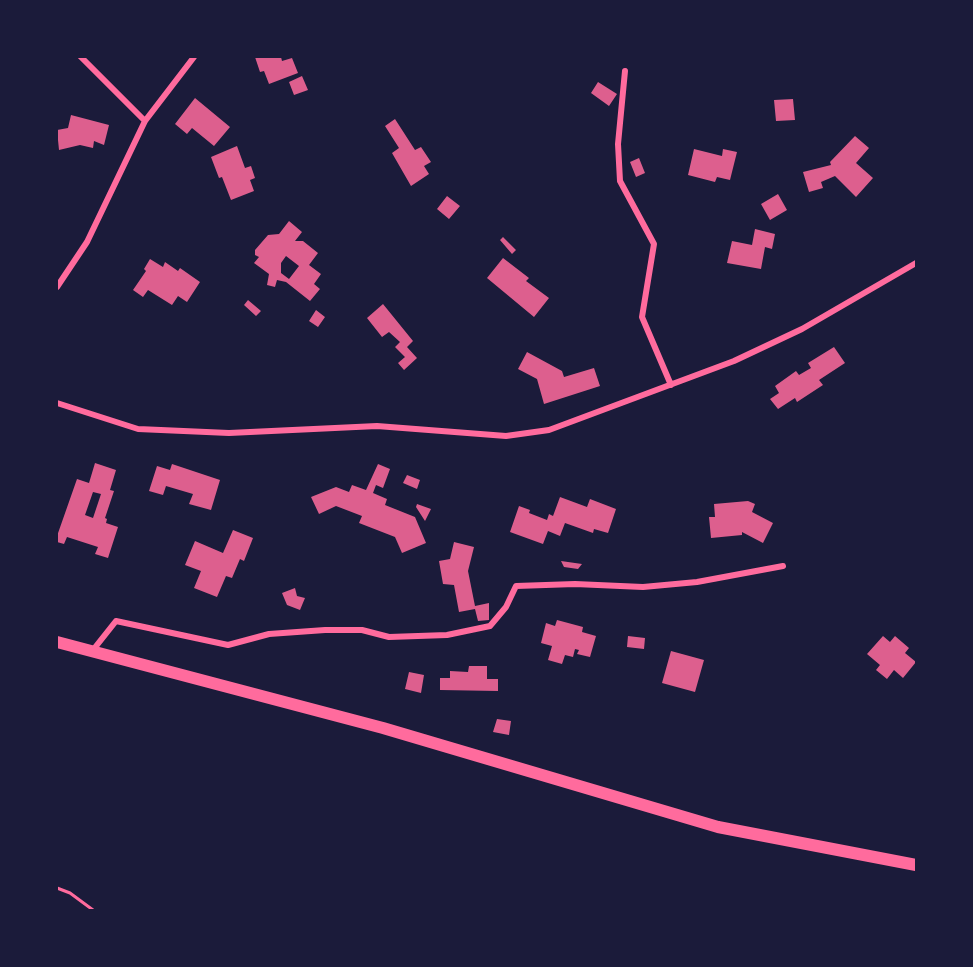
<!DOCTYPE html>
<html>
<head>
<meta charset="utf-8">
<style>
  body { margin:0 }
  #map { position:relative; width:973px; height:967px; overflow:hidden; background:#1b1b3a; font-family:Barlow,sans-serif }
  canvas { display:block }
  .frame { position:absolute; inset:0; border:58px solid #1b1b3a; pointer-events:none }
</style>
</head>
<body>
<div id="map">
<canvas width="973" height="967"></canvas>
<div class="frame"></div>
</div>
<script>
const ctx = document.querySelector('canvas').getContext('2d');
ctx.lineJoin = 'round';
function paint(path, color) {
  ctx.fillStyle = color;
  ctx.fill(path, 'evenodd');
}
function shape(rows) {
  const path = new Path2D();
  for (const r of rows) {
    path.moveTo(r[0], r[1]);
    for (let i = 2; i < r.length; i += 2) path.lineTo(r[i], r[i + 1]);
  }
  return path;
}
function stroke(path, color, width, dash) {
  ctx.strokeStyle = color;
  ctx.lineWidth = width;
  ctx.lineCap = dash ? 'butt' : 'round';
  ctx.setLineDash(dash || []);
  ctx.stroke(path);
}
paint(shape([
  [255,57,281,57,282,61,292,58,298,73,269,84,264,71,260,72],
  [302,76,308,90,294,95,289,82],
  [598,82,617,94,609,106,591,93],
  [195,98,230,127,214,146,192,128,187,134,175,124],
  [793,99,795,120,776,121,774,100],
  [71,115,109,125,104,145,94,141,93,148,80,145,59,150,57,130,68,128],
  [395,119,415,150,421,147,431,162,424,166,429,174,411,186,392,153,399,148,385,126],
  [855,136,869,148,856,163,873,178,856,197,835,176,821,182,823,188,809,192,803,172,831,165,830,162],
  [237,146,245,168,251,166,255,178,250,180,254,191,231,200,222,177,219,178,211,157],
  [694,149,722,156,723,149,737,152,730,180,717,177,715,182,688,175],
  [639,158,645,173,636,177,630,162],
  [778,194,787,210,770,220,761,204],
  [447,196,460,206,449,219,437,209],
  [289,221,302,232,295,241,303,241,318,253,309,265,321,274,314,284,320,289,310,301,286,282,277,280,275,287,267,285,269,274,254,263,259,257,255,255,255,250,268,235,279,234],
  [286,256,299,266,289,279,281,273,281,263],
  [755,229,775,234,772,249,765,247,761,269,727,263,732,241,752,245],
  [503,237,516,250,512,254,500,240],
  [503,258,529,278,526,281,549,298,534,317,487,278],
  [150,259,163,267,165,262,178,271,180,268,200,282,187,302,178,296,172,305,148,290,143,297,133,290,146,271,144,269],
  [248,300,261,311,256,316,244,305],
  [383,304,413,341,407,347,417,358,404,370,398,363,405,357,395,347,400,342,389,332,382,337,367,318],
  [316,310,325,317,318,327,309,321],
  [834,347,845,363,819,380,823,385,797,402,795,398,778,409,770,399,779,393,775,386,796,371,799,375,811,368,808,363],
  [527,352,562,371,564,377,594,368,600,386,544,404,537,379,518,369],
  [95,463,116,470,110,490,114,491,105,518,107,519,106,523,118,527,108,558,95,554,98,547,67,537,64,544,57,542,57,536,77,479,89,483],
  [93,492,101,494,93,518,85,515],
  [172,464,220,480,211,510,189,504,193,494,166,486,163,495,149,491,157,466,170,470],
  [378,464,390,469,383,488,376,485,373,493,387,499,385,505,415,517,426,543,402,553,395,537,359,523,362,516,336,506,319,514,311,497,336,487,349,492,352,485,366,490],
  [407,475,420,480,417,489,403,483],
  [560,497,587,507,590,499,616,509,608,533,594,529,593,533,565,523,560,536,548,531,543,544,510,532,519,506,530,510,529,513,547,520,549,514,553,516],
  [748,501,755,504,752,512,773,523,763,543,742,532,742,535,711,538,709,517,715,517,714,504],
  [417,504,431,509,425,521,416,507],
  [233,530,253,538,244,561,240,559,232,578,226,576,217,597,194,588,201,571,185,565,195,541,223,553],
  [454,542,474,547,468,571,475,606,489,603,489,620,478,621,475,609,459,612,454,585,443,584,439,561,450,559],
  [561,561,582,564,578,569,564,567],
  [295,588,297,596,305,598,300,610,287,605,282,593],
  [557,620,583,627,582,632,596,636,590,657,577,654,579,650,575,649,573,657,565,655,562,664,548,660,552,646,541,643,546,623,555,626],
  [628,636,645,638,644,649,627,647],
  [883,636,890,642,895,636,909,648,905,653,916,662,903,678,894,670,887,679,876,670,880,665,867,654],
  [671,651,704,660,695,692,662,683],
  [469,666,487,666,487,679,498,679,498,691,440,690,440,678,450,678,450,671,468,672],
  [409,672,424,675,421,693,405,689],
  [497,719,511,721,509,735,493,732]
]), '#dd5f8e');
stroke(shape([
  [57,888,70,893,93,910]
]), '#ff6b9d', 3);
stroke(shape([
  [81,57,145,121],
  [625,71,618,144,620,181,654,244,642,317,671,385],
  [57,287,87,242,145,121,194,57],
  [57,403,138,429,229,433,377,426,506,436,549,430,734,361,802,329,916,263],
  [93,650,116,621,228,645,269,634,325,630,362,630,389,637,447,635,490,626,506,607,516,586,575,584,643,587,697,582,783,566]
]), '#ff6b9d', 6);
stroke(shape([
  [57,642,383,728,718,827,916,865]
]), '#ff6b9d', 12);
</script>
</body>
</html>
